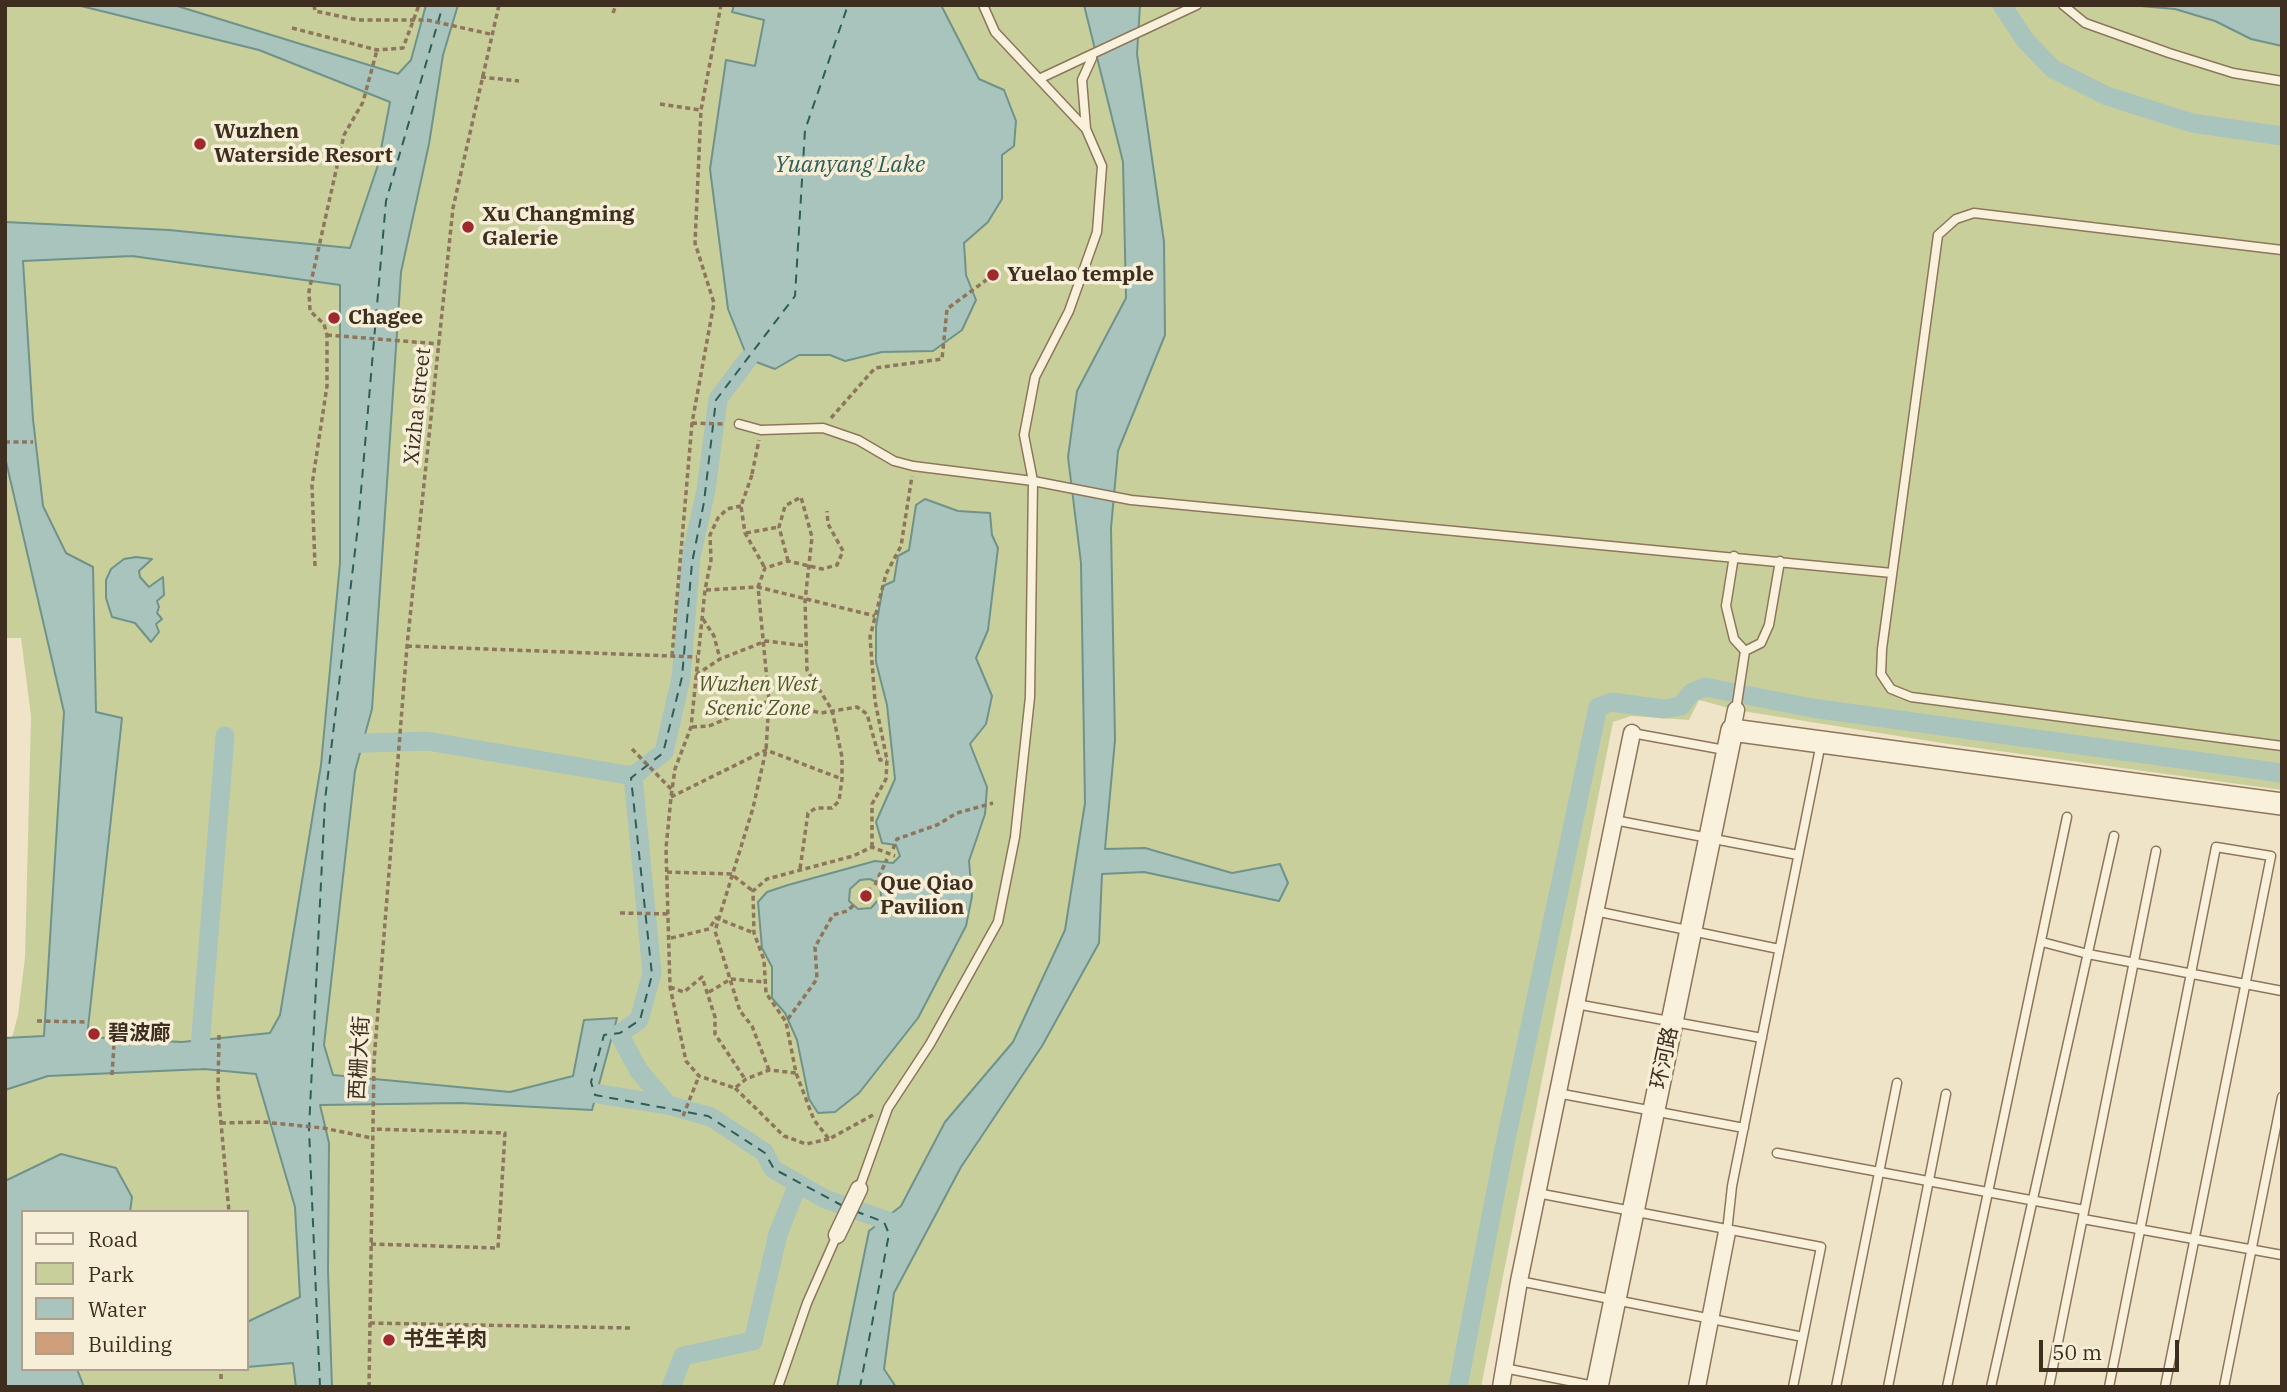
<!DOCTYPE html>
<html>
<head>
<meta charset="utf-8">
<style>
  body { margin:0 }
  #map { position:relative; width:2287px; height:1392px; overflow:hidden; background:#f0e4c8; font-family:"IBM Plex Serif",serif }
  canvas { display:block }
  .frame { position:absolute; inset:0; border:7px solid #3d2e20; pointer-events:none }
  .legend { position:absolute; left:21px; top:1210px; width:228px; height:161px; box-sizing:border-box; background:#f7eed8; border:2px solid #ada18e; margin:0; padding:9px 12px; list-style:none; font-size:21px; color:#3d2e20 }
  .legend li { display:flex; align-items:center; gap:14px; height:35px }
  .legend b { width:35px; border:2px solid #ada18e }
  .scale { position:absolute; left:2039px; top:1340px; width:140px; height:32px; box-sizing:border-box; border:4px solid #3d2e20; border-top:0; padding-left:9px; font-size:21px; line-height:24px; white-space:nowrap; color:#3d2e20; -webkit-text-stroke:5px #f7eed8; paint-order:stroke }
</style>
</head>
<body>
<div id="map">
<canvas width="2287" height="1392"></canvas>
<div class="frame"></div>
<ul class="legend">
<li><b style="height:9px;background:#faf1dc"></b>Road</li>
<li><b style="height:19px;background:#c9cf9b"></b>Park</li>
<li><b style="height:19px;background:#a9c4bc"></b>Water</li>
<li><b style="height:19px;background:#cf9f7d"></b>Building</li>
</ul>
<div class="scale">50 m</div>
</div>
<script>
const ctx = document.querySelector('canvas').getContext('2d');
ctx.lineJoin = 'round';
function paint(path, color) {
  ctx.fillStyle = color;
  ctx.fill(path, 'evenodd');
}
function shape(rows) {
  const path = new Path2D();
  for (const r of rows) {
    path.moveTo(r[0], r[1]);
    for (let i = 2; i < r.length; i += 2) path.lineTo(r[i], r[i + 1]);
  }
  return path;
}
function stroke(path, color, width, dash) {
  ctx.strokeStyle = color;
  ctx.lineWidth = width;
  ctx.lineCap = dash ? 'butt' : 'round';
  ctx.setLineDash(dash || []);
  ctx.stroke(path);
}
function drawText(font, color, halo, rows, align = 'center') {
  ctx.font = font + ' "IBM Plex Serif","Noto Sans SC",serif';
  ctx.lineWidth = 7;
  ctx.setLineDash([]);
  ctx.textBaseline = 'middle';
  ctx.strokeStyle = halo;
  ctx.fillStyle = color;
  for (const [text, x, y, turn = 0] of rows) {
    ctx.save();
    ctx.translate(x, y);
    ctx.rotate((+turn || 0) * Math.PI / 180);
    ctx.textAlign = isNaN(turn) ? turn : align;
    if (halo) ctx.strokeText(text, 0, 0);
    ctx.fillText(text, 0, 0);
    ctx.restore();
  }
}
paint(shape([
  [5,5,2129,5,2175,9,2215,21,2251,39,2282,46,2282,790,1948,744,1736,710,1699,700,1689,720,1631,716,1613,722,1481,1387,5,1387,5,1063,18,1015,25,957,31,716,21,638,5,638],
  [23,1212,247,1212,247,1369,23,1369]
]), '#c9cf9b');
const water = shape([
  [77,5,174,5,398,74,411,60,426,5,458,5,443,55,429,144,401,272,372,709,355,771,324,1045,333,1075,510,1092,573,1076,584,1020,617,1018,592,1110,460,1103,320,1105,329,1143,328,1271,332,1387,296,1387,293,1363,247,1367,247,1322,300,1297,295,1207,256,1074,204,1069,48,1076,5,1090,5,1038,44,1036,64,712,5,457,5,222,169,230,350,248,378,165,390,102,259,50,77,5],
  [132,256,340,285,340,563,321,765,280,1015,270,1033,182,1042,87,1037,122,718,96,712,93,567,66,553,43,506,33,419,23,261,132,256],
  [734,5,941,5,979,79,1004,90,1016,121,1014,146,1002,155,1002,199,988,222,964,243,966,275,976,300,962,330,933,351,882,352,845,361,830,355,799,355,775,369,748,359,728,309,710,169,726,60,755,66,764,20,732,12,734,5],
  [1084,5,1140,5,1137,54,1164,242,1165,335,1118,451,1111,528,1115,740,1105,849,1145,848,1232,873,1280,864,1288,883,1279,901,1144,872,1102,874,1099,943,1042,1046,961,1167,894,1293,884,1369,896,1387,837,1387,869,1231,901,1206,945,1122,1013,1042,1065,930,1085,803,1081,563,1068,457,1077,391,1126,298,1123,162,1084,5],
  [2129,5,2282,5,2282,46,2251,39,2215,21,2175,9,2129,5],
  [925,499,958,511,990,513,992,535,998,548,988,630,976,658,992,696,986,724,970,744,987,787,985,814,969,861,972,896,966,926,918,1018,859,1093,835,1112,818,1113,809,1099,797,1040,785,1013,772,998,772,967,762,948,758,902,767,892,788,885,875,861,893,863,900,856,896,845,882,843,876,822,895,779,887,705,876,662,876,627,883,586,894,581,898,556,909,550,916,505,925,499],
  [870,879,880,884,881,897,871,908,858,909,849,901,850,889,860,880,870,879],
  [136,557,152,559,139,571,140,577,149,587,163,577,164,595,157,601,159,607,157,613,162,619,156,624,159,632,151,642,135,623,112,617,106,598,106,580,111,569,124,559,136,557],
  [61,1154,116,1168,132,1197,130,1212,23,1212,23,1369,77,1369,84,1387,5,1387,5,1181,61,1154]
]);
paint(water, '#a9c4bc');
stroke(water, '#6f938a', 2);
stroke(shape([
  [2002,5,2025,40,2053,69,2107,96,2192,123,2282,136],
  [340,744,427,741,633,776,664,752,681,678,691,557,706,490,718,399,748,359],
  [633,776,652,973,639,1020,619,1034,639,1071,668,1105,711,1117,764,1152,773,1169,825,1199,896,1224],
  [199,1059,225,736],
  [570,1093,580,1091,668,1105],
  [671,1387,683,1356,753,1341,778,1234,798,1184],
  [1458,1387,1504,1149,1598,707,1611,702,1664,709,1681,706,1691,693,1705,687,1812,708,2282,773]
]), '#a9c4bc', 19);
stroke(shape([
  [843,1206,774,1169,765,1153,708,1116,595,1095,591,1082,604,1035,620,1033,640,1020,652,975,631,778,663,753,682,677,692,563,704,502,716,400,795,296,805,130,848,5],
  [855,1211,884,1222,889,1234,860,1387],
  [320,1387,309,1129,325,800,358,526,386,201,443,5]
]), '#2f5d5a', 2, [9, 7]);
paint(shape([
  [871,887,874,897,870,903,861,904,858,895,861,889]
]), '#cf9f7d');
const service = shape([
  [2063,5,2085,23,2169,53,2233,73,2282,81],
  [1041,78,1197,5],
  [1086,129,1082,80,1092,58],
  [2282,250,1974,213,1956,219,1938,235,1882,649,1881,674,1891,689,1911,697,2282,746],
  [739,424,761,430,823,428,858,440,894,461,913,466,1033,481,1131,500,1892,573],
  [1734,556,1726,606,1734,639,1745,651,1736,710],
  [1745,651,1761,643,1769,625,1780,561],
  [1632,733,1725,750],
  [1614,820,1798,855],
  [1595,911,1779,949],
  [2042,942,2088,954,2282,991],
  [1576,1004,1762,1038],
  [1557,1093,1744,1128],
  [1777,1153,2084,1210],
  [859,1189,888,1108,930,1044,998,922,1015,837,1030,697,1033,481,1024,435,1035,377,1069,311,1097,232,1102,166,1086,129,995,32,983,5],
  [1537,1193,1821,1247,1793,1387],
  [2083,1219,2282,1255],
  [1727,1232,1732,1186,1821,743],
  [1519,1281,1803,1337],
  [1504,1368,1594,1386],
  [778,1387,807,1303,837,1235],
  [1836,1387,1897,1083],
  [1888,1387,1946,1094],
  [1947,1387,2067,817],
  [1991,1387,2114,836],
  [2049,1387,2156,851],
  [2109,1387,2216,847,2271,856,2165,1387],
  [2224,1387,2282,1097]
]);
const minor = shape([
  [1732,730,1736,710],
  [837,1235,859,1189],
  [1501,1387,1519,1281,1632,733],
  [1697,1387,1727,1232]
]);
const tertiary = shape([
  [1597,1387,1732,730,2282,804]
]);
stroke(service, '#8d765c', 11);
stroke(minor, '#8d765c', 19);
stroke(tertiary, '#8d765c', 24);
stroke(shape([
  [314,5,315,11,358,20,427,20,490,34],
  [613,13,616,5],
  [292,28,377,50,403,48,419,5],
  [481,77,519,81],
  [660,104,701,110],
  [327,335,440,344],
  [831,418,875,368,942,359,947,309,993,275],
  [692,423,726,424],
  [5,442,33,442],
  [752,474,759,440],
  [752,475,741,506,745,533,765,568],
  [741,506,727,509,718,518,710,535,711,560,705,590,691,727,675,769,671,797,666,848,670,987,686,1061,699,1076,735,1088,746,1079,769,1070,796,1073],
  [746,533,779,527],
  [788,561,779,527,785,506,801,497,812,537,805,601,807,670,832,710,842,757,842,779,839,801,832,808,816,808,808,813,800,869],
  [315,566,312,485,327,386,327,335,324,324,310,311,309,291,344,135,363,102,377,50],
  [706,590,758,587,875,616],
  [703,619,714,636,720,659],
  [407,646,697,657],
  [672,656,692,423,714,303,695,243,701,110,721,5],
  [696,675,720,659,766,641,807,646],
  [692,727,709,726,769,701,821,713,857,707,867,714,880,760,887,760],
  [632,749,672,790],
  [671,797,766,750,842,779],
  [872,847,872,804,886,779,887,760,875,701,870,637,886,574,901,546,912,476],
  [893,849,897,839,937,825,957,813,993,803],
  [667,872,731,874,753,891],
  [875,885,887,859],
  [620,913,670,914],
  [671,938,709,929,716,918,754,933],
  [670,987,684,992,702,977,715,1017,715,1034,745,1079],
  [709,992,731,979,764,982],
  [788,1019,817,979,815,947,833,915,847,911,855,904],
  [37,1021,88,1022],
  [219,1035,218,1089,229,1212],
  [769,1070,752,1026,740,1011,715,931,753,808,766,750,769,701,758,587,765,568,788,561,822,569,837,565,843,551,828,524,827,511],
  [112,1075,114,1044],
  [735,1088,784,1136,806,1144,829,1139],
  [873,1115,829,1139,814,1120,796,1073,786,1022,766,993,764,960,754,933,753,891,767,879,853,856,872,847,895,856],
  [683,1116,699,1076],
  [221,1123,263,1122,323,1128,372,1138],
  [371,1244,498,1248,505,1133,372,1129],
  [370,1323,631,1328],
  [221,1379,221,1369],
  [369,1387,374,1061,407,646,453,208,499,5]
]), '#8d765c', 3.5, [5, 3.5]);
stroke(service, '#faf1dc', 8);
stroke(minor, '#faf1dc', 16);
stroke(tertiary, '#faf1dc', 21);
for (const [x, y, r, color] of [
  [200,144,7,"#9e2a2b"],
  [468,227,7,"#9e2a2b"],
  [993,275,7,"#9e2a2b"],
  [334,318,7,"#9e2a2b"],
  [866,896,7,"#9e2a2b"],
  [94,1034,7,"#9e2a2b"],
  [389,1340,7,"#9e2a2b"]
]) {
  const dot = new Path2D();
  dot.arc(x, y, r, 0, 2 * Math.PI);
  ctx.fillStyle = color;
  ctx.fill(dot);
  stroke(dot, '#f7eed8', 2.5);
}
drawText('bold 21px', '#3d2e20', '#f7eed8', [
  ["Wuzhen",214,132],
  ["Waterside Resort",214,156],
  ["Xu Changming",482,215],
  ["Galerie",482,239],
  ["Yuelao temple",1007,275],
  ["Chagee",348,318],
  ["Que Qiao",880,884],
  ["Pavilion",880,908],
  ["碧波廊",108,1034],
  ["书生羊肉",403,1340]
], 'left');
drawText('21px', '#3d2e20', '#f7eed8', [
  ["Xizha street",418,406,-84],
  ["西栅大街",360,1058,-87],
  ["环河路",1665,1058,-78]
]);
drawText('italic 21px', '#4d5a26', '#f7eed8', [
  ["Wuzhen West",758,685],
  ["Scenic Zone",758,709]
]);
drawText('italic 23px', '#2f5d5a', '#f7eed8', [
  ["Yuanyang Lake",850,165]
]);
</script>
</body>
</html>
